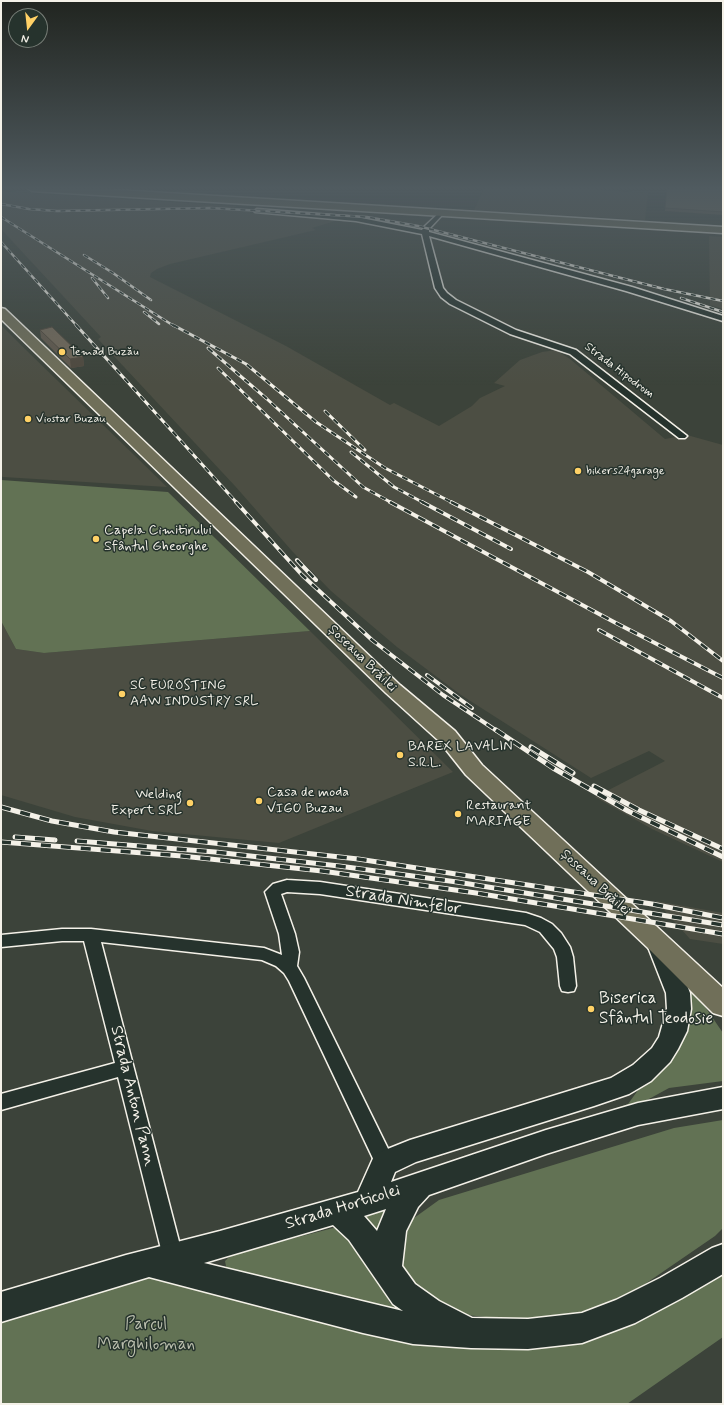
<!DOCTYPE html>
<html>
<head>
<meta charset="utf-8">
<style>
  body { margin:0 }
  #map { position:relative; width:724px; height:1405px; overflow:hidden; background:#3c433a; font-family:Mynerve,sans-serif }
  canvas { display:block }
  .frame { position:absolute; inset:0; border:2px solid #f4f1e8; pointer-events:none }
  .north { position:absolute; left:8px; top:8px; width:40px; height:40px; box-sizing:border-box; background:#26332d; border:1px solid #787f78; border-radius:50%; rotate:195deg; font-size:11px; font-weight:700; line-height:16px; text-align:center; color:#f4f1e8 }
  .north::after { content:''; display:block; margin:auto; width:14px; height:18px; background:#ffd166; clip-path:polygon(50% 0,100% 100%,50% 72%,0 100%) }
</style>
</head>
<body>
<div id="map">
<canvas width="724" height="1405"></canvas>
<div class="frame"></div>
<div class="north">N</div>
</div>
<script>
const ctx = document.querySelector('canvas').getContext('2d');
ctx.lineJoin = 'round';
function paint(path, color) {
  ctx.fillStyle = color;
  ctx.fill(path, 'evenodd');
}
function shape(rows) {
  const path = new Path2D();
  for (const r of rows) {
    path.moveTo(r[0], r[1]);
    for (let i = 2; i < r.length; i += 2) path.lineTo(r[i], r[i + 1]);
  }
  return path;
}
function stroke(path, color, width, dash) {
  ctx.strokeStyle = color;
  ctx.lineWidth = width;
  ctx.lineCap = dash ? 'butt' : 'round';
  ctx.setLineDash(dash || []);
  ctx.stroke(path);
}
function drawText(font, color, halo, rows, align = 'center') {
  ctx.font = font + ' Mynerve,sans-serif';
  ctx.lineWidth = 3;
  ctx.setLineDash([]);
  ctx.textBaseline = 'middle';
  ctx.strokeStyle = halo;
  ctx.fillStyle = color;
  for (const [text, x, y, turn = 0] of rows) {
    ctx.save();
    ctx.translate(x, y);
    ctx.rotate((+turn || 0) * Math.PI / 180);
    ctx.textAlign = isNaN(turn) ? turn : align;
    if (halo) ctx.strokeText(text, 0, 0);
    ctx.fillText(text, 0, 0);
    ctx.restore();
  }
}
paint(shape([
  [484,188,571,188,648,193,645,220,474,210],
  [1,191,233,206,236,206,233,209,251,210,250,213,334,219,339,220,312,228,316,230,170,264,157,269,151,273,150,277,286,346,390,405,394,403,439,426,472,406,480,398,505,386,494,383,520,360,542,352,556,350,570,359,665,439,687,435,723,445,723,862,652,829,595,797,665,761,649,751,591,778,461,695,397,647,331,591,292,551,235,486,98,339,101,337,1,229],
  [709,236,723,237,723,309,710,305],
  [1,325,24,348,167,487,3,477,1,476],
  [1,621,16,649,44,653,310,631,453,772,279,843,152,831,75,817,1,795],
  [656,901,723,913,723,944,690,939]
]), '#4c4e43');
paint(shape([
  [1,480,168,492,310,631,44,653,16,649,1,621],
  [687,987,699,998,723,1033,723,1081,669,1088,627,1111,574,1123,628,1104,641,1086],
  [723,1120,723,1228,715,1236,629,1295,590,1312,547,1320,495,1318,457,1314,422,1300,396,1264,403,1230,414,1218,439,1200,674,1128],
  [382,1211,387,1212,377,1236,362,1218],
  [341,1226,369,1262,390,1303,401,1313,228,1271,226,1266,225,1261,228,1258,240,1252],
  [723,1267,723,1337,627,1404,1,1404,1,1307,126,1269,246,1287,528,1334]
]), '#627254');
const minor = shape([
  [257,209,356,217,422,230,424,227,441,211,444,213,429,229,429,232,632,287,723,316,723,321,626,291,429,236,443,288,447,293,456,300,516,330,576,350,687,436,685,438,679,438,570,354,510,334,450,304,441,297,435,288,422,234,356,221,255,212,254,211,257,209],
  [287,880,320,882,526,913,541,918,552,924,561,933,570,947,573,957,576,986,574,991,568,992,562,991,560,986,557,957,554,949,540,932,525,925,320,894,287,892,281,894,295,934,299,952,297,966,304,978,395,1163,392,1169,385,1171,378,1169,289,981,284,973,276,966,262,960,101,942,183,1257,180,1264,173,1267,166,1264,163,1257,118,1077,1,1110,1,1094,115,1063,84,941,62,941,1,947,1,935,62,929,91,929,264,948,282,955,279,934,265,892,273,884,287,880]
]);
const secondary = shape([
  [660,938,668,941,672,947,690,993,691,1009,687,1031,678,1049,670,1062,651,1081,629,1094,594,1106,416,1162,395,1172,391,1182,546,1130,638,1103,723,1087,723,1109,638,1125,546,1154,429,1195,418,1207,406,1231,402,1266,415,1284,439,1301,472,1318,528,1319,582,1313,616,1300,660,1278,712,1248,723,1244,723,1274,682,1298,635,1323,582,1343,528,1349,471,1348,413,1344,363,1333,149,1277,1,1322,1,1292,126,1255,220,1231,358,1192,375,1154,410,1140,611,1078,633,1065,652,1048,659,1037,667,1009,666,993,648,947,652,941,660,938],
  [386,1209,384,1214,377,1231,364,1216,386,1209],
  [333,1225,349,1240,393,1304,403,1311,204,1263,333,1225]
]);
const primary = shape([
  [27,188,86,188,723,227,723,233,32,191,27,188],
  [1,308,5,309,400,685,455,731,482,765,723,988,723,1016,713,1013,649,949,466,775,439,741,386,693,1,319,1,308]
]);
stroke(minor, '#f4f1e8', 3);
stroke(secondary, '#f4f1e8', 3);
stroke(primary, '#f4f1e8', 3);
paint(minor, '#26332d');
paint(secondary, '#26332d');
paint(primary, '#706f59');
const railFar3 = shape([
  [1,204,29,209,57,211,210,208,367,217,418,226,664,289,723,301],
  [1,217,174,326],
  [1,242,77,326],
  [84,255,113,273,151,300],
  [92,278,108,298],
  [681,298,723,312],
  [144,312,159,324]
]);
const railFar2 = shape([
  [76,325,237,503],
  [173,325,246,364,316,422,385,468,453,503],
  [208,348,267,399,363,487,392,503],
  [218,368,333,480,356,497],
  [325,411,365,450],
  [351,452,394,487,424,503]
]);
const railFar1 = shape([
  [236,502,302,575,372,640,443,695,497,731],
  [390,502,614,622,723,678],
  [422,502,511,549],
  [451,502,588,572,671,621,723,661],
  [297,560,316,580],
  [599,630,723,698],
  [427,675,472,708]
]);
const rail = shape([
  [496,730,553,768,628,811,723,857],
  [531,747,573,773],
  [594,786,639,810,723,849],
  [1,807,52,821,114,832,358,859,652,904,723,918],
  [15,837,55,840],
  [77,841,215,852,339,866,457,882,723,925],
  [1,842,182,856,322,871,476,893,723,934]
]);
stroke(railFar3, '#f4f1e8', 2.5);
stroke(railFar2, '#f4f1e8', 3);
stroke(railFar1, '#f4f1e8', 4);
stroke(rail, '#f4f1e8', 5);
stroke(railFar3, '#26332d', 1.5, [5]);
stroke(railFar2, '#26332d', 2, [6]);
stroke(railFar1, '#26332d', 2.5, [8]);
stroke(rail, '#26332d', 3.5, [10]);
paint(shape([
  [667,188,723,188,723,215,665,211],
  [40,330,83,357,84,366,71,368,41,338]
]), '#61594d');
paint(shape([
  [83,357,84,366,71,368,70,359]
]), '#4f493e');
const building = shape([
  [667,188,723,188,723,212,665,208,667,188],
  [52,327,83,357,70,359,40,330,52,327]
]);
paint(building, '#716859');
stroke(building, '#4f493e', 1);
const sky = ctx.createLinearGradient(0, 0, 0, 385);
sky.addColorStop(0, '#212520');
sky.addColorStop(0.49, '#505b60');
sky.addColorStop(1, '#505b6000');
ctx.fillStyle = sky;
ctx.fillRect(0, 0, 724, 385);
for (const [x, y, r, color] of [
  [62,352,4,"#ffd166"],
  [28,419,4,"#ffd166"],
  [578,471,4,"#ffd166"],
  [96,539,4,"#ffd166"],
  [122,694,4,"#ffd166"],
  [400,755,4,"#ffd166"],
  [259,801,4,"#ffd166"],
  [190,803,4,"#ffd166"],
  [458,814,4,"#ffd166"],
  [591,1009,4,"#ffd166"]
]) {
  const dot = new Path2D();
  dot.arc(x, y, r, 0, 2 * Math.PI);
  ctx.fillStyle = color;
  ctx.fill(dot);
  stroke(dot, '#26332d', 1.5);
}
drawText('12px', '#f4f1e8', '#26332d', [
  ["Temad Buzău",70,352],
  ["Viostar Buzau",36,419],
  ["bikers24garage",586,471]
], 'left');
drawText('12px', '#f4f1e8', '#26332d', [
  ["Strada Hipodrom",619,371,37]
]);
drawText('14px', '#f4f1e8', '#26332d', [
  ["Capela Cimitirului",104,531],
  ["Sfântul Gheorghe",104,547],
  ["SC EUROSTING",130,686],
  ["AAW INDUSTRY SRL",130,702],
  ["BAREX LAVALIN",408,747],
  ["S.R.L.",408,763],
  ["Casa de moda",267,793],
  ["VIGO Buzau",267,809],
  ["Welding",182,795,"right"],
  ["Expert SRL",182,811,"right"],
  ["Restaurant",466,806],
  ["MARIAGE",466,822]
], 'left');
drawText('14px', '#f4f1e8', '#26332d', [
  ["Șoseaua Brăilei",362,659,44],
  ["Șoseaua Brăilei",595,883,43]
]);
drawText('17px', '#f4f1e8', '#26332d', [
  ["Strada Nimfelor",403,901,9],
  ["Strada Anton Pann",132,1096,76],
  ["Strada Horticolei",343,1208,-17]
]);
drawText('17px', '#f4f1e8', '#26332d', [
  ["Biserica",599,999],
  ["Sfântul Teodosie",599,1019]
], 'left');
drawText('17px', '#babead', '#26332d', [
  ["Parcul",146,1325],
  ["Marghiloman",146,1345]
]);
</script>
</body>
</html>
